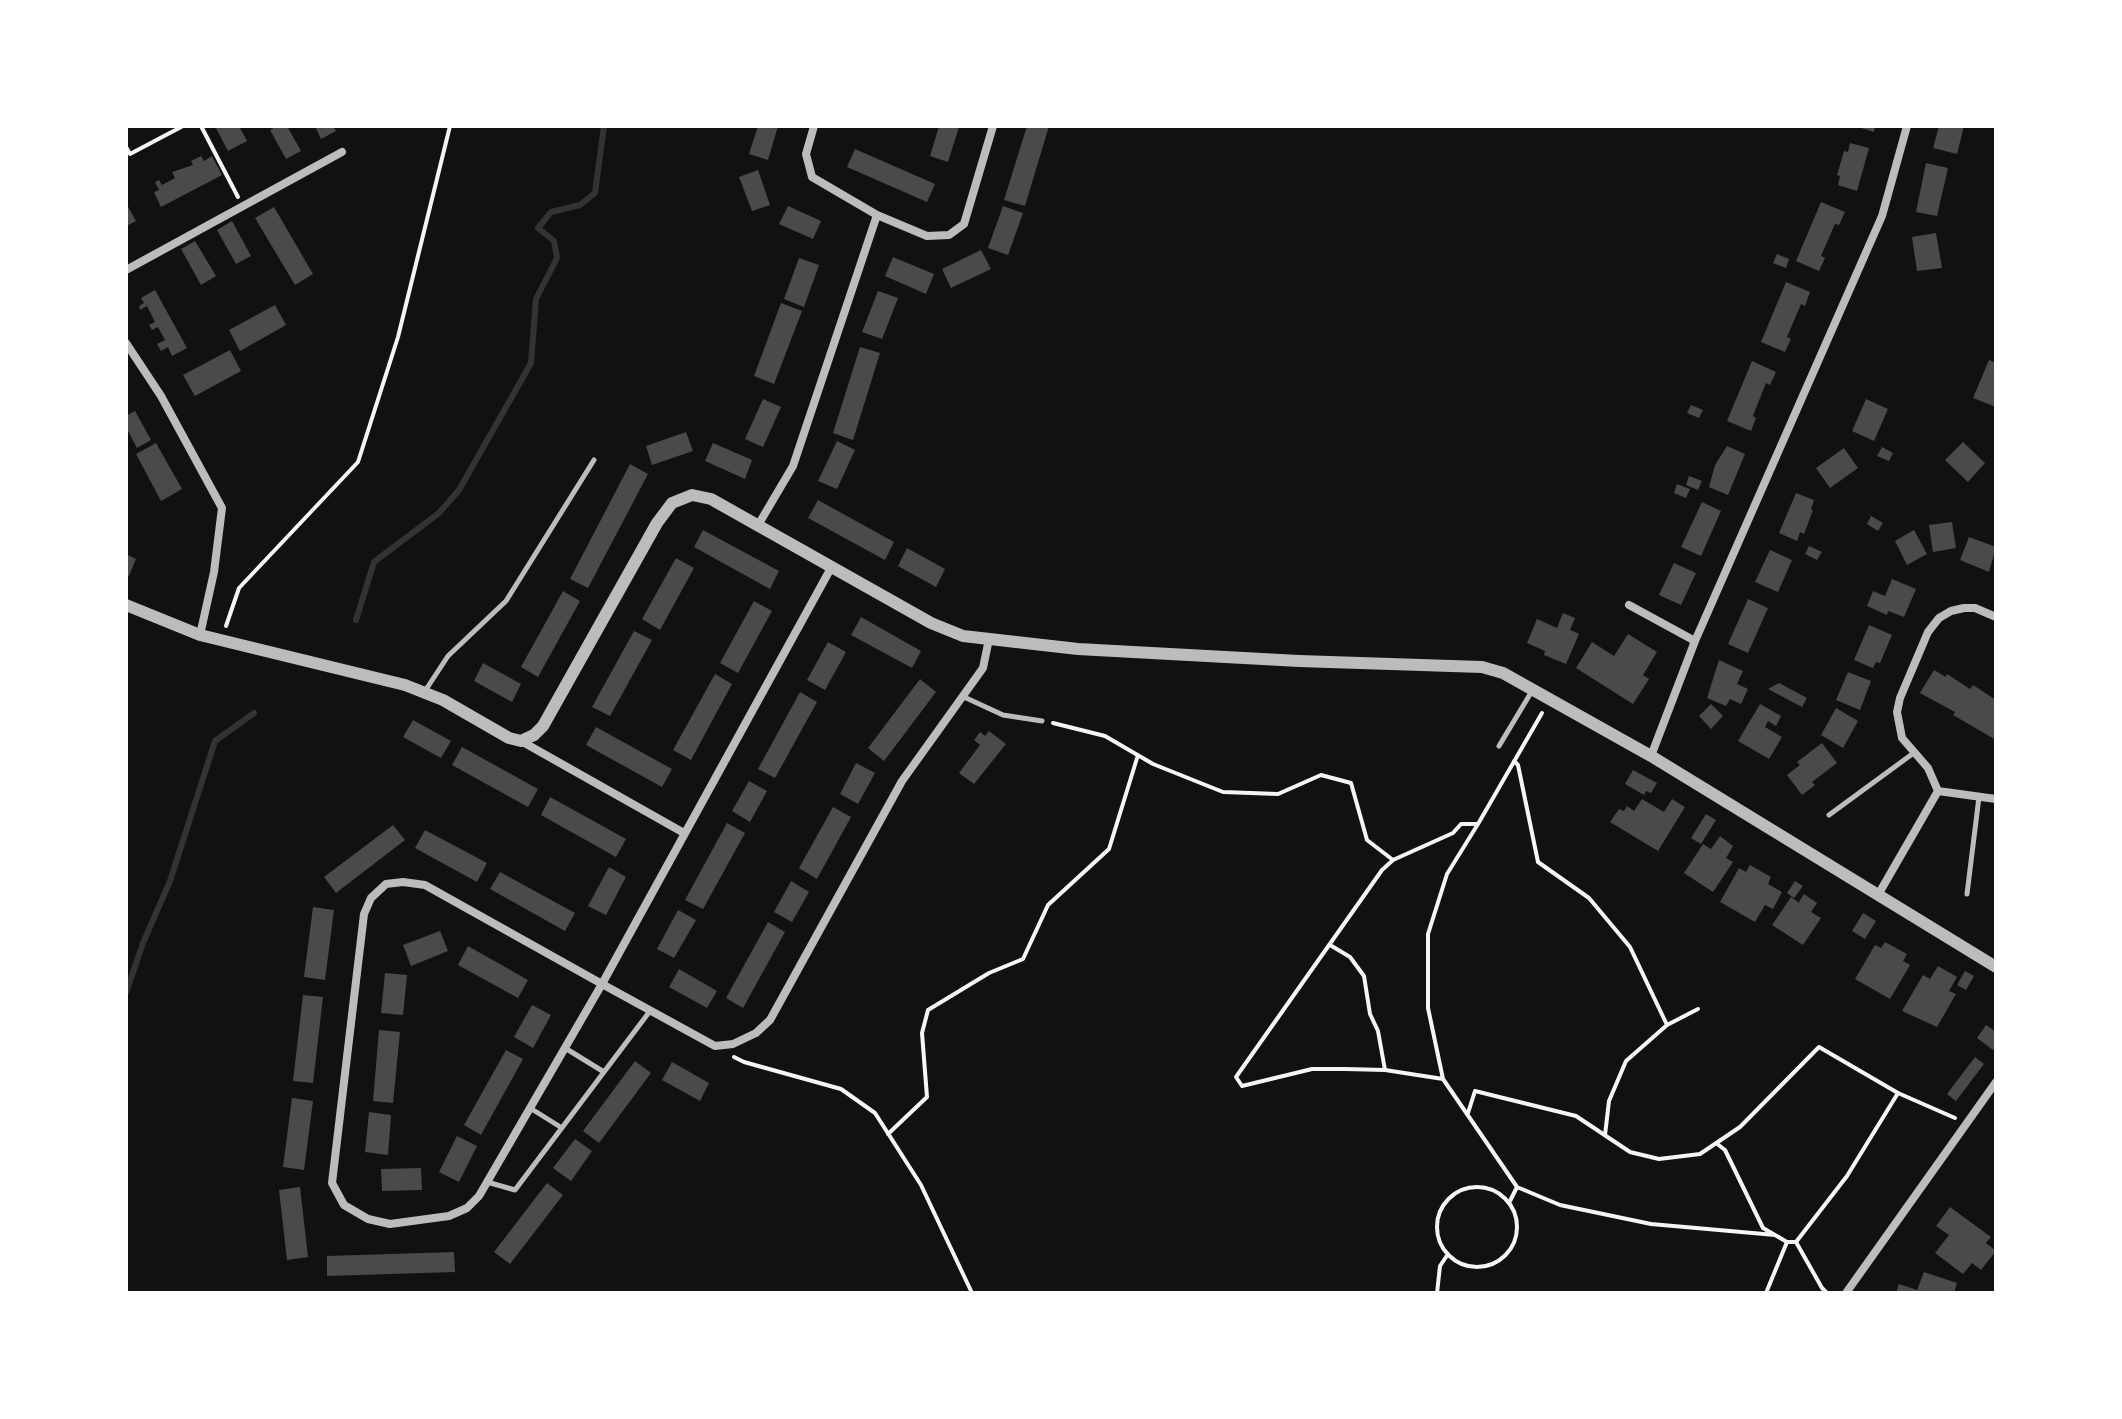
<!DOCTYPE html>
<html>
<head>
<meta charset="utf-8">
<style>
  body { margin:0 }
  #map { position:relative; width:2122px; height:1419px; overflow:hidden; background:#111; font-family:"Source Sans 3",sans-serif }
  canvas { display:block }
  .frame { position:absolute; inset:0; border:128px solid #fff; pointer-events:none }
</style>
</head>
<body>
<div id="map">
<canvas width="2122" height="1419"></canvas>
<div class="frame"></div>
</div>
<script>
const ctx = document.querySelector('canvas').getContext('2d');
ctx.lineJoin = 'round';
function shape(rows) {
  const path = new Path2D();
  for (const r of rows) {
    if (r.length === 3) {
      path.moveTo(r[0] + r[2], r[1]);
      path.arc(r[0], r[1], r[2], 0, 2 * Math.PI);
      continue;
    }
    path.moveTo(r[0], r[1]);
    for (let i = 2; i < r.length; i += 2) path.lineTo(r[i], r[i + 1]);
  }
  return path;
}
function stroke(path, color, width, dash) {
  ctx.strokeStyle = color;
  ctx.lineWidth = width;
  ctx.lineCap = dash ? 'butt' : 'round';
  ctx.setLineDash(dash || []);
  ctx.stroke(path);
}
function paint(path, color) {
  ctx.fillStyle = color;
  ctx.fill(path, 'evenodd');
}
stroke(shape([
  [356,620,374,562,439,513,459,490,531,363,536,299,557,258,554,241,538,228,551,212,580,205,595,193,604,126],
  [126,993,143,943,170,881,215,741,254,713]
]), '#333', 6);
paint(shape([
  [215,126,239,126,247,141,228,151],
  [277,126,287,126,301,151,286,159,270,130],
  [315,126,333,126,336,131,321,139],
  [758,126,778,126,768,160,749,154],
  [939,126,959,127,948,162,930,156],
  [1027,126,1049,126,1025,206,1004,200],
  [1855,126,1875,126,1874,132],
  [1939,126,1964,126,1957,154,1933,148],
  [1850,143,1869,148,1857,191,1838,185,1840,176,1837,175,1844,151,1848,152],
  [855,149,935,184,927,202,847,167],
  [201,156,204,161,212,156,222,175,161,207,154,192,159,190,155,182,159,180,162,185,175,178,172,172,193,165,191,161],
  [1926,163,1948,168,1937,216,1916,212],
  [758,170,770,205,752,211,739,177],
  [1821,202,1845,212,1839,225,1835,224,1821,256,1825,258,1819,271,1796,261],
  [126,203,136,221,126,226],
  [788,206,821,221,813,239,779,224],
  [1003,206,1023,213,1008,255,988,248],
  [274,207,313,274,295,285,255,218],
  [232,221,251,256,236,264,217,230],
  [1936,233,1942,268,1917,271,1912,237],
  [195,241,216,276,201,285,181,249],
  [981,250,991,269,951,288,942,269],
  [1777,254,1789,259,1786,268,1773,263],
  [893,257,934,274,926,294,885,276],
  [799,258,819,265,804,307,784,299],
  [1786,282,1810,292,1805,306,1801,304,1787,337,1791,339,1785,352,1761,342],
  [155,290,187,348,172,356,168,347,161,351,157,344,165,340,158,327,152,330,149,325,155,322,147,306,140,310,139,306,144,303,141,298],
  [878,291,898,298,882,339,862,332],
  [781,303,802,311,774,384,754,376],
  [275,305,286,325,240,351,229,330],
  [860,347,880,353,853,440,833,433],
  [230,350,241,371,195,396,183,375],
  [1989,360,1996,363,1996,407,1973,398],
  [1752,361,1776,372,1770,385,1766,383,1756,408,1753,416,1756,418,1751,431,1727,421],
  [763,399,781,407,763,447,745,439],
  [1866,399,1888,409,1874,441,1852,431],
  [1691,405,1703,410,1699,418,1687,413],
  [135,411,151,440,137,448,126,427,126,416],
  [686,432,693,451,652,465,646,446],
  [837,441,855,450,837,489,818,481],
  [1963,442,1985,463,1968,482,1945,460],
  [156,443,182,489,161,501,136,454],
  [713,443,752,460,745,479,705,461],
  [1727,446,1745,454,1728,495,1709,487,1715,465],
  [1882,447,1893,453,1889,461,1877,456],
  [1844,448,1858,468,1830,488,1816,468],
  [630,464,648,474,588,588,570,579],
  [1689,476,1702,481,1698,490,1686,485],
  [1677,484,1690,489,1686,498,1674,493],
  [1796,493,1814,500,1811,509,1813,510,1804,534,1800,532,1797,541,1779,533],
  [818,500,894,542,885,560,808,518],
  [1702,502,1721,511,1701,556,1681,547],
  [1871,516,1883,523,1878,531,1867,524],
  [1952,522,1956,548,1933,552,1929,525],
  [703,530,779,571,770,589,694,547],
  [1914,530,1927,554,1907,565,1895,541],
  [1969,537,1996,547,1989,572,1960,560],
  [1809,546,1822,552,1817,560,1805,554],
  [907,548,945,569,936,587,898,566],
  [1770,550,1792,560,1778,592,1755,582],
  [126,554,136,559,129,576,126,574],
  [676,558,694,568,660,630,642,619],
  [1674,563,1696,573,1681,605,1659,595],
  [1892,579,1916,589,1904,617,1888,611,1887,615,1867,606,1873,591,1885,596],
  [563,591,580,601,538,677,521,667],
  [1748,599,1768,608,1748,653,1728,644],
  [754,601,772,611,738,673,720,663],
  [1563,613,1575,618,1570,630,1579,634,1566,664,1544,655,1545,651,1527,643,1537,619,1557,628],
  [861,617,921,651,912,668,851,635],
  [1869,625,1892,635,1880,663,1876,662,1873,668,1854,660],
  [634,631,652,640,610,716,592,707],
  [1628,634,1657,652,1643,675,1649,679,1633,704,1576,668,1592,642,1614,656],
  [828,642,846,652,825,690,807,680],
  [1719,660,1743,671,1737,684,1748,689,1741,704,1730,699,1726,706,1707,698],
  [483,663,521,684,512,702,474,681],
  [1934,670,1946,677,1947,674,1970,689,1973,685,1996,700,1996,740,1953,715,1955,712,1920,693],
  [1848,672,1871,681,1860,710,1836,700],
  [715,674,732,684,691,760,673,750],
  [920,679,936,692,884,761,868,748],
  [1779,683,1807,698,1802,707,1768,689],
  [800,692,817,702,775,778,758,769],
  [1711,704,1723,716,1711,729,1699,716],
  [1760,704,1781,716,1776,726,1768,721,1765,727,1782,737,1769,759,1738,741],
  [1836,708,1858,721,1843,748,1821,735],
  [413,720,451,741,441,758,403,737],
  [596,727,672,769,662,787,586,745],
  [989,731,1006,744,974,784,959,773,980,745,974,740,980,732,985,736],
  [1822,743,1837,763,1812,782,1815,785,1802,795,1787,775,1800,765,1797,762],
  [462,747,538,789,528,807,452,765],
  [856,763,875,773,858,804,840,794],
  [1633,770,1657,783,1651,793,1646,791,1644,795,1625,784],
  [749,781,767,791,750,822,732,811],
  [550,797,626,839,616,857,541,815],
  [1642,799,1664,812,1672,799,1685,807,1658,851,1610,822,1619,809,1624,811,1627,806,1634,811],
  [833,807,851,817,817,879,799,868],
  [1706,814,1716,820,1701,844,1691,838],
  [727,823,745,833,703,909,685,900],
  [393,825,405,840,336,893,324,877],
  [425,830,487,863,477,882,415,848],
  [1720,836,1733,846,1726,858,1733,862,1713,892,1684,873,1703,844,1711,849],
  [1750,865,1771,877,1768,884,1782,892,1773,909,1765,905,1755,922,1720,902,1739,868,1746,872],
  [609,867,626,877,606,915,588,906],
  [500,872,575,913,565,931,490,889],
  [791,881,809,892,792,922,774,912],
  [1795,881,1803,886,1794,898,1787,893],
  [1804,894,1817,903,1811,912,1821,918,1803,945,1772,925,1791,897,1801,904,1799,902],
  [313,907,334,910,325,980,304,977],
  [678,910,696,920,674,958,657,949],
  [1863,913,1876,921,1865,939,1852,931],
  [768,922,785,932,743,1008,726,998],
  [440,931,448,951,411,966,403,945],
  [1885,942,1907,954,1903,961,1910,965,1890,999,1855,979,1875,945,1881,948],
  [468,946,528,980,518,998,458,965],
  [1938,966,1957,977,1949,991,1956,994,1937,1027,1902,1011,1923,975,1930,979],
  [679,969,717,991,707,1008,669,987],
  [1965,971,1974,976,1966,990,1957,985],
  [385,973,407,975,403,1015,381,1013],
  [303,995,323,997,313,1083,293,1081],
  [532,1005,551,1015,533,1048,514,1037],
  [1986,1025,1996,1032,1996,1046,1993,1050,1977,1038],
  [379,1030,400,1032,393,1103,373,1101],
  [506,1050,523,1059,481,1135,464,1125],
  [1975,1057,1984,1064,1956,1101,1947,1094],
  [635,1061,651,1073,599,1143,583,1131],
  [672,1062,709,1083,700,1101,662,1080],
  [292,1098,313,1101,304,1170,283,1167],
  [369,1112,391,1115,388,1155,365,1152],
  [457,1136,477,1146,459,1182,439,1172],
  [575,1139,592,1151,571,1181,553,1168],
  [421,1168,422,1190,382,1191,381,1169],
  [547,1183,563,1195,510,1264,494,1252],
  [300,1187,308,1257,287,1260,279,1190],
  [1950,1207,1991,1237,1986,1243,1996,1251,1981,1270,1972,1263,1963,1274,1935,1253,1949,1235,1936,1226],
  [454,1252,455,1272,327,1276,327,1256],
  [1924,1272,1957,1283,1954,1293,1896,1293,1899,1284,1917,1290]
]), '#4a4a4a');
stroke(shape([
  [201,126,238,197],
  [126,147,130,154,183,126],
  [226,626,239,588,358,462,398,337,450,126],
  [1053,723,1105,736,1153,764,1223,792,1278,794,1321,775,1351,783,1367,840,1393,860],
  [1514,761,1518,765,1538,862,1589,898,1630,947,1667,1025],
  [1330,945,1350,957,1364,976,1370,1014,1378,1031,1385,1070],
  [734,1057,744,1062,841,1089,875,1113,921,1185,972,1293],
  [1443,1079,1428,1008,1428,934,1447,874,1478,824],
  [1898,1093,1955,1118],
  [1468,1113,1475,1091,1576,1116,1630,1152,1659,1159,1700,1154,1740,1127,1819,1047,1898,1093,1847,1176,1796,1242],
  [888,1134,927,1097,922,1033,928,1010,989,973,1023,959,1048,905,1109,849,1138,755],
  [1605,1135,1609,1101,1626,1061,1667,1025,1698,1009],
  [1716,1143,1725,1150,1763,1228,1787,1242],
  [1517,1187,1560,1205,1651,1224,1775,1235],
  [1477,1227,40],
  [1509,1203,1517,1187,1443,1079,1385,1070,1345,1069,1312,1069,1242,1086,1236,1077,1382,870,1393,860,1453,833,1461,824,1478,824,1542,713],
  [1437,1293,1440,1266,1448,1254],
  [1766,1293,1787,1242,1796,1242,1822,1288,1827,1293]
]), '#f5f5f5', 4);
stroke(shape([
  [425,691,448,656,506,601,594,460],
  [964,697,1003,715,1042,721],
  [1499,746,1532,691],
  [1829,815,1915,752],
  [1967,894,1979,797],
  [565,1048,604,1072],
  [530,1108,562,1128],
  [487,1182,515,1190,650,1011]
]), '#bcbcbc', 5);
stroke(shape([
  [877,215,927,236,949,235,964,224,993,126],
  [126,270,342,152],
  [126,343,161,396,222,508,214,572,200,635],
  [757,527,793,466,877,215,812,177,806,154,814,126],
  [831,568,602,984,479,1196,467,1208,449,1216,390,1224,368,1219,344,1205,332,1183,364,914,371,898,386,884,403,882,425,885,602,984,715,1046,733,1044,756,1033,770,1020,902,781,983,668,989,639],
  [1629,605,1695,641],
  [521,741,684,833],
  [1651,756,1695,641,1882,216,1907,126],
  [1938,791,1928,768,1902,738,1897,712,1900,698,1928,632,1939,618,1951,611,1964,608,1975,608,1996,617],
  [1938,791,1996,799],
  [1878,895,1938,791],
  [1846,1293,1996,1082]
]), '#bcbcbc', 8);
stroke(shape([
  [126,605,200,635,405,685,443,700,509,738,521,741,534,735,543,726,657,523,672,503,692,495,711,499,931,623,963,636,1078,649,1299,661,1482,667,1503,673,1651,756,1996,967]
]), '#bcbcbc', 12);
</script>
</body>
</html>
